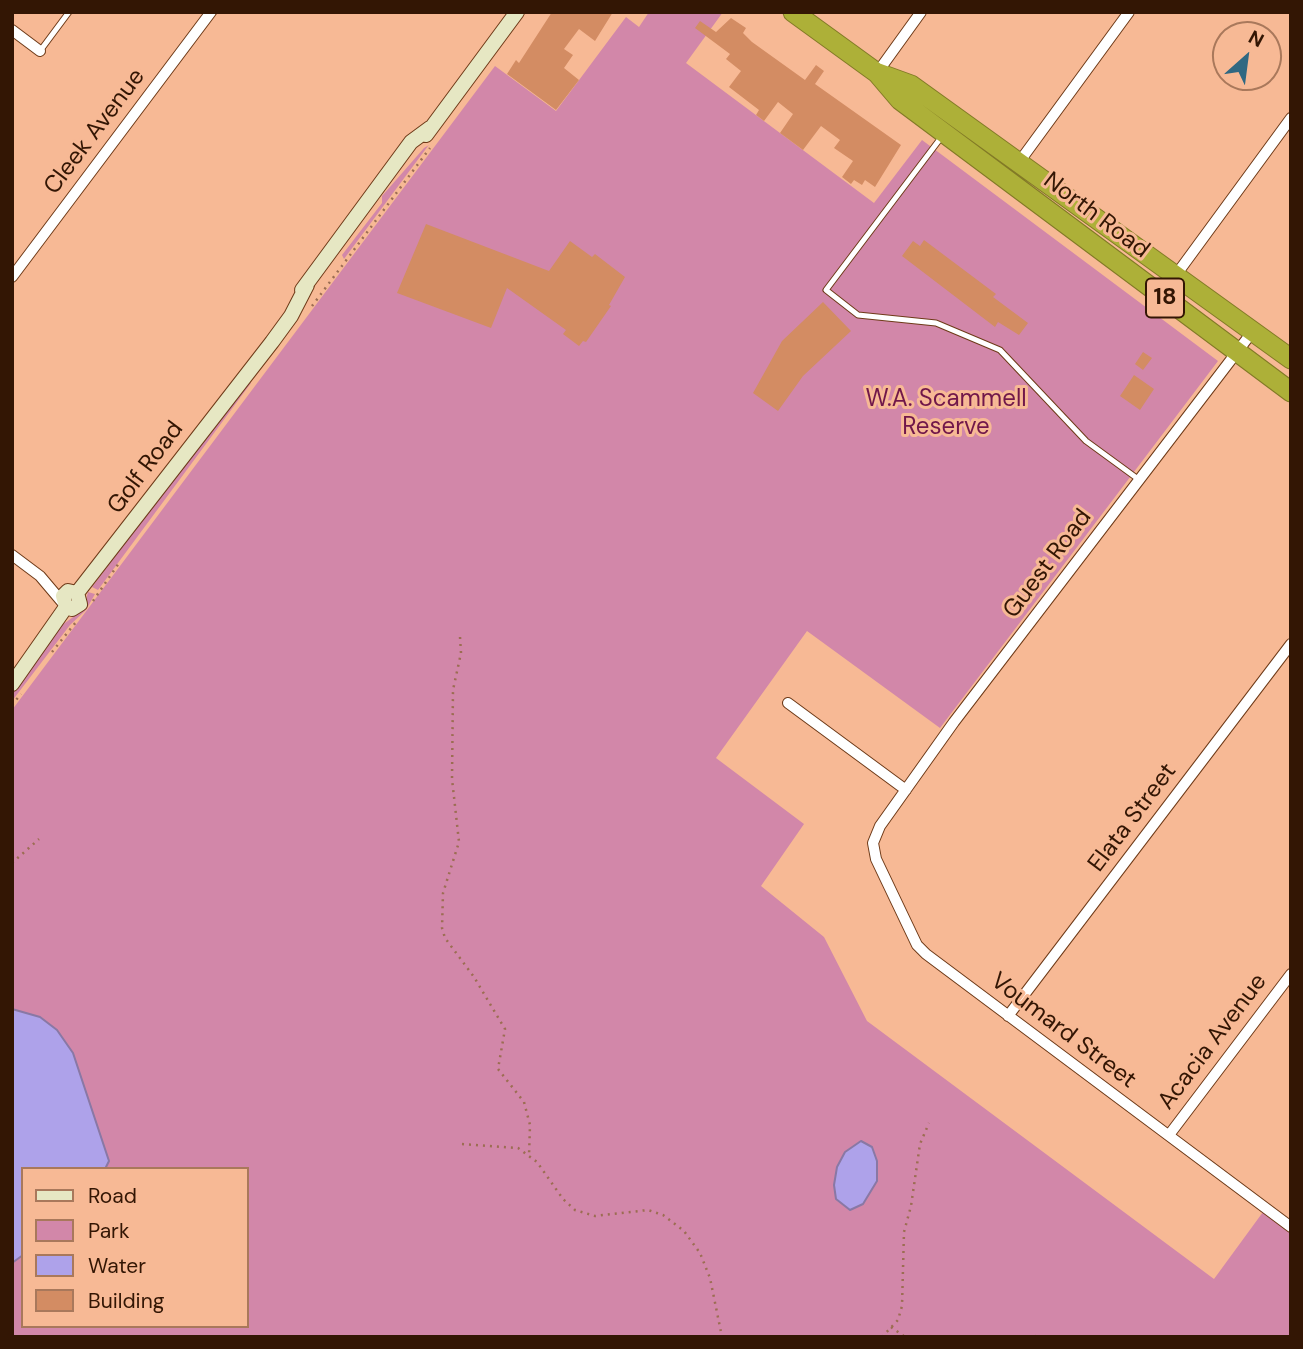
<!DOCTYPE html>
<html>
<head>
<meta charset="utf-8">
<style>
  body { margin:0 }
  #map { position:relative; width:1303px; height:1349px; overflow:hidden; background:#f7b995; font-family:"DM Sans",sans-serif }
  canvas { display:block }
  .frame { position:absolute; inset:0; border:14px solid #331604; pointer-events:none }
  .legend { position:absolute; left:21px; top:1167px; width:228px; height:161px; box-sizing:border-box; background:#f7b995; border:2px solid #a9785b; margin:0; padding:9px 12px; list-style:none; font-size:21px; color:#331604 }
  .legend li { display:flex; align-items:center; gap:14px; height:35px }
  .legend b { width:35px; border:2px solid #a9785b }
  .north { position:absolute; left:1212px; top:21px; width:70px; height:70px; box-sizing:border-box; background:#f7b995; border:2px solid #a9785b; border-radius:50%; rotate:28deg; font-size:19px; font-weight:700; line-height:28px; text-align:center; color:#331604 }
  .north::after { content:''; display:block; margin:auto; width:24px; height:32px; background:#306882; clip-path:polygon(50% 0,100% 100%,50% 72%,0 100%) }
</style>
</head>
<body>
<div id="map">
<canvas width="1303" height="1349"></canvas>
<div class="frame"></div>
<ul class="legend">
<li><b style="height:9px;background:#e6e7c3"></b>Road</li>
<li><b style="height:19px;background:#d287a9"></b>Park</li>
<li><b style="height:19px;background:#aea2ea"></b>Water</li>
<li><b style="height:19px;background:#d38c63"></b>Building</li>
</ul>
<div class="north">N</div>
</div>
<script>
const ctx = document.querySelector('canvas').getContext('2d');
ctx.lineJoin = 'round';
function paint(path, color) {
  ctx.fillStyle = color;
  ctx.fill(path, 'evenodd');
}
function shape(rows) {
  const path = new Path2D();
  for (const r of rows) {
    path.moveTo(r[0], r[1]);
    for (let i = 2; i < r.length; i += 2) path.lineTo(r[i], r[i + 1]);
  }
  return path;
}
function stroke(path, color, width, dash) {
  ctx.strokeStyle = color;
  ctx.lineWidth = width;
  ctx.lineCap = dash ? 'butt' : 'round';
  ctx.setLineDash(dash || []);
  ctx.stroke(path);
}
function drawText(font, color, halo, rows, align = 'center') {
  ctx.font = font + ' "DM Sans",sans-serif';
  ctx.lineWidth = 6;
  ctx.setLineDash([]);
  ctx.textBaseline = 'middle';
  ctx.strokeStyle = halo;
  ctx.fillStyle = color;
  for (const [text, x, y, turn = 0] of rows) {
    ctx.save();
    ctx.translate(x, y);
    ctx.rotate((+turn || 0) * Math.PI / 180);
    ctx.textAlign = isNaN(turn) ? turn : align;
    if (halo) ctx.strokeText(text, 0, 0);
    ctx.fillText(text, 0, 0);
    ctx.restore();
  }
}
paint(shape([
  [649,12,723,12,686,63,874,203,922,140,1218,361,940,728,807,631,716,758,804,824,761,886,824,937,867,1021,1214,1279,1263,1212,1291,1233,1291,1337,12,1337,12,710,495,66,556,111,626,17,639,27],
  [23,1169,247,1169,247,1326,23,1326],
  [429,145,428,146,344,259,342,255,382,203,382,196,424,148],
  [247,382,251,383,98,590,92,587],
  [88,592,95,594,86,610,70,625,12,701,12,694,62,625,83,610]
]), '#d287a9');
const water = shape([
  [12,1009,40,1017,57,1030,73,1053,109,1161,105,1169,23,1169,23,1255,12,1263,12,1009],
  [861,1141,872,1147,877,1161,877,1181,863,1204,850,1210,836,1199,834,1185,837,1167,845,1152,861,1141]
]);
paint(water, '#aea2ea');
stroke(water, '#8978a5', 2);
paint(shape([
  [552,12,613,12,595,41,579,29,564,49,573,55,564,68,579,80,556,110,507,74,516,60,519,63],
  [731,18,746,28,743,33,752,42,805,80,816,65,824,71,815,84,901,145,875,187,865,180,862,185,854,180,851,184,842,177,853,161,834,148,840,140,821,126,803,150,780,133,793,114,778,102,764,121,756,115,759,110,729,87,741,71,726,59,730,54,695,28,700,21,716,32],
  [426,224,549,271,570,241,592,257,595,254,625,277,609,305,611,306,586,342,583,341,579,346,563,334,566,330,507,288,491,328,397,293],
  [924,240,996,294,993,297,1028,323,1019,335,998,322,995,327,902,256,913,241,920,246],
  [823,302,851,331,803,376,778,411,753,393,782,341],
  [1143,352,1152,358,1143,370,1135,364],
  [1134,375,1154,389,1140,410,1120,396]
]), '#d38c63');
const lane = shape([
  [40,51,69,12],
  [943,135,826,290,858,315,936,323,1000,350,1086,441,1138,479]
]);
const street = shape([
  [12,30,40,51],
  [877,73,921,12],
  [1017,165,1129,12],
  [1176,275,1291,118],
  [12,277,211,12],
  [1253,331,954,722,880,826,873,843,876,859,917,945,926,954,1291,1227],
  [12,555,40,576,62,602],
  [788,703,906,790],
  [1008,1016,1291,644],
  [1169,1135,1291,974]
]);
const secondary = shape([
  [426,135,517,12],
  [302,290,411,142,430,128],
  [77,593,272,342,291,316,307,285],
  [66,607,63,596,68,591,77,593],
  [66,607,72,609,80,604,77,593],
  [12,684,66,607]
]);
const highway = shape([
  [793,12,877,73,900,100,1291,392],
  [878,73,911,85,1291,359]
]);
stroke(lane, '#6e3a18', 7);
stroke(street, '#6e3a18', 12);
stroke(secondary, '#6e3a18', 16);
stroke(highway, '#827a26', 21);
stroke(shape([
  [312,306,430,148],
  [93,601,119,563],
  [460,637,461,653,453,690,452,779,459,842,443,893,442,928,445,938,474,977,505,1029,498,1069,524,1102,530,1125,529,1156],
  [52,652,76,622],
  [12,705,21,694],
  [12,863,39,839],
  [462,1144,518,1148,537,1162,563,1199,575,1210,595,1216,648,1210,663,1215,684,1231,700,1253,710,1278,722,1337],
  [891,1327,905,1337],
  [882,1337,898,1320,902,1306,904,1232,911,1206,920,1144,929,1123],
  [1035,1337,1037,1335]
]), '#9c6d52', 2.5, [2, 5]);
stroke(lane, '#fff', 5);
stroke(street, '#fff', 10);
stroke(secondary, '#e6e7c3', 14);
stroke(highway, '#adb038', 19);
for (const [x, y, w] of [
  [1165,298,38]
]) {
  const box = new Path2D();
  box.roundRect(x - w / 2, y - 19.5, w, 39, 5);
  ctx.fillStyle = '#f7b995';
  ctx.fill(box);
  stroke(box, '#331604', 2);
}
drawText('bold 23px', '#331604', null, [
  ["18",1165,298]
]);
drawText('24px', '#331604', '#f7b995', [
  ["Cleek Avenue",95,132,-53],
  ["North Road",1096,216,37],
  ["Golf Road",146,468,-53],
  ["Guest Road",1048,564,-53],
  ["Elata Street",1133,818,-53],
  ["Voumard Street",1063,1031,37],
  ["Acacia Avenue",1213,1042,-53]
]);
drawText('24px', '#71174a', '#f7b995', [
  ["W.A. Scammell",946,400],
  ["Reserve",946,428]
]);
</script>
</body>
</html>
